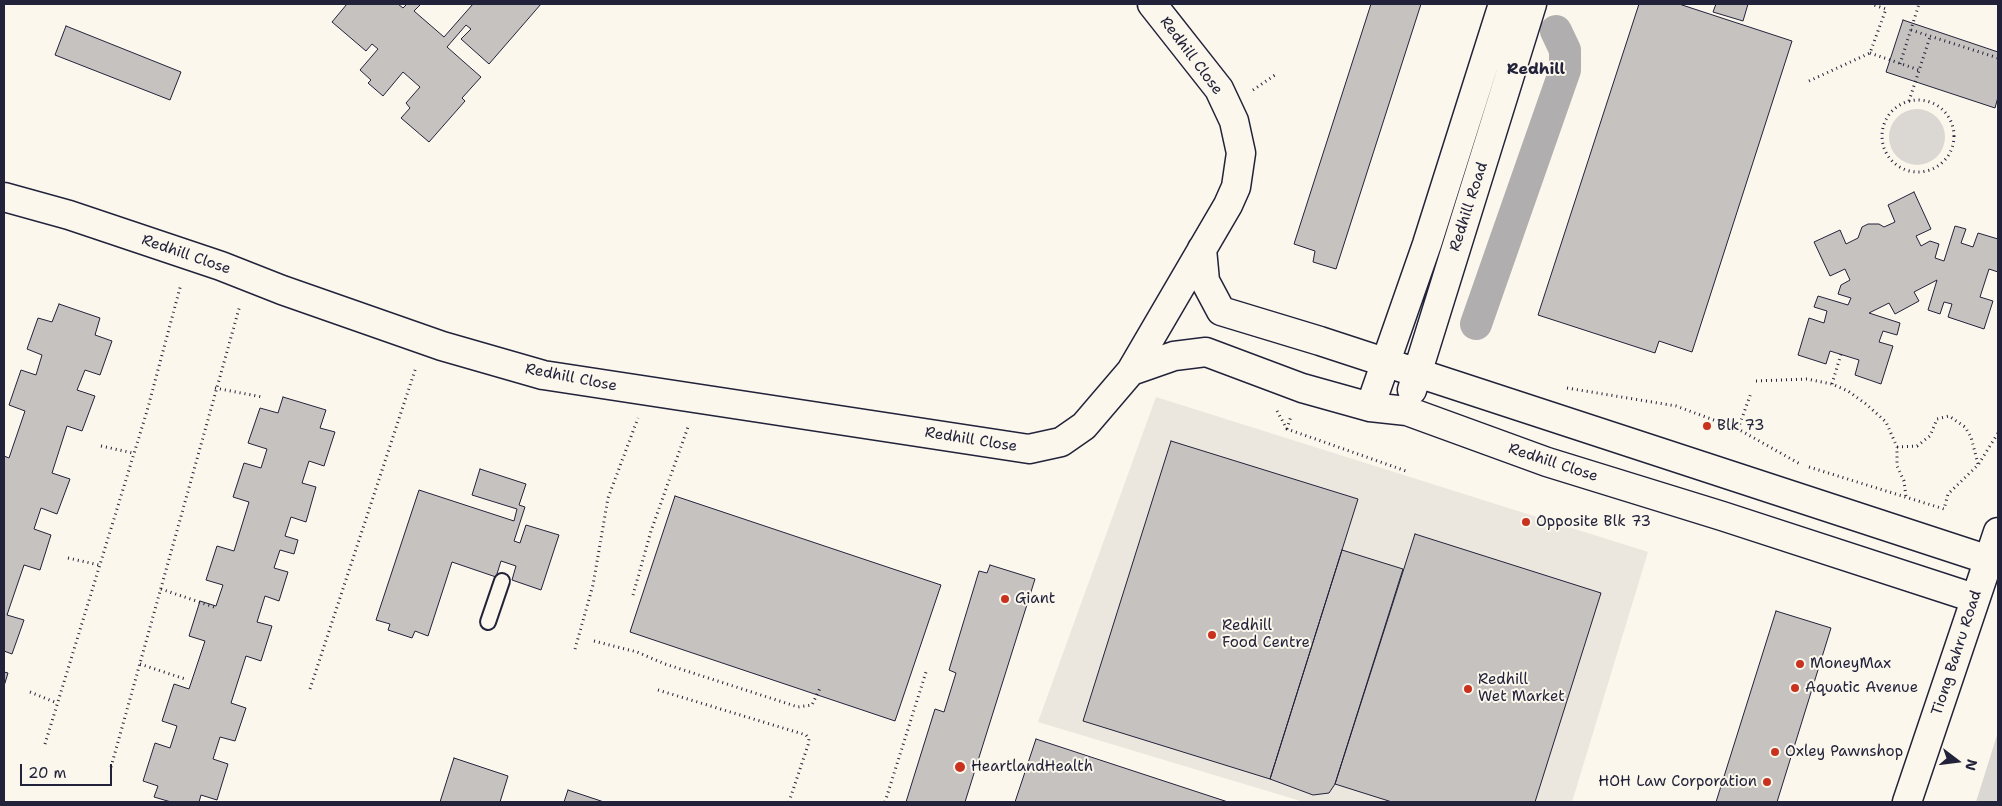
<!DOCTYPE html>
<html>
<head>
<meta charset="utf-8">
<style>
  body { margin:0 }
  #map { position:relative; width:2002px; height:806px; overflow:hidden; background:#fbf7ec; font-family:"Shantell Sans",sans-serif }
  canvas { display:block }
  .frame { position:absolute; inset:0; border:5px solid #22223b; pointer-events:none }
  .north { position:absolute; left:1932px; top:736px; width:50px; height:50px; -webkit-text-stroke:4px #fbf7ec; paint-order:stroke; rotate:105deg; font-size:14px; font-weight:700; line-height:20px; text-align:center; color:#22223b }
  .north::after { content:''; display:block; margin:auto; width:18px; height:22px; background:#22223b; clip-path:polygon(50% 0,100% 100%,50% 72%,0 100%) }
  .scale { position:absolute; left:20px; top:764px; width:92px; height:22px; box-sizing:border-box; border:2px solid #22223b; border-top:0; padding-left:6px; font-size:15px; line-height:18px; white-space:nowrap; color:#22223b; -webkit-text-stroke:4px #fbf7ec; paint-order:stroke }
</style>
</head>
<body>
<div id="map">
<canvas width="2002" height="806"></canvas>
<div class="frame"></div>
<div class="north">N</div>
<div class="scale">20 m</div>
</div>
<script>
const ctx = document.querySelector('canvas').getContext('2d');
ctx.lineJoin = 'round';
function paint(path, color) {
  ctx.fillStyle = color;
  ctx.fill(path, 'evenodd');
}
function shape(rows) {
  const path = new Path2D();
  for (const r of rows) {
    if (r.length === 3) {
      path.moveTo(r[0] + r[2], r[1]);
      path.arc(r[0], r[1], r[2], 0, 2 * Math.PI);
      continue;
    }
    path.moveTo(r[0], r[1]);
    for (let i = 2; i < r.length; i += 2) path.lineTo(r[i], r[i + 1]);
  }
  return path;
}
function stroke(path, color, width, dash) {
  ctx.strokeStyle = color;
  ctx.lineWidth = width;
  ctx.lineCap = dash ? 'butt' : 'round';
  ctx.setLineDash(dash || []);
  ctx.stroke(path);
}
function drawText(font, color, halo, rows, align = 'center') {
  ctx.font = font + ' "Shantell Sans",sans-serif';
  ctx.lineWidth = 4;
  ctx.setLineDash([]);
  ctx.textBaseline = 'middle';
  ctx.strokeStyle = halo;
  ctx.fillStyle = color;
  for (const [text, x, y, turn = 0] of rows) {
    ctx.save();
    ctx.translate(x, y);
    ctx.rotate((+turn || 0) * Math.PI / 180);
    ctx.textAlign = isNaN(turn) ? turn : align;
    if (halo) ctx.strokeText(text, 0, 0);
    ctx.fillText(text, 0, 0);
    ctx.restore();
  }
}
paint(shape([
  [1156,397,1648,552,1572,802,1304,802,1038,722]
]), '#ebe7df');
paint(shape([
  [1917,137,28],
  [1998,732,1998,802,1976,802]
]), '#dbd8d3');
stroke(shape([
  [1476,324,1565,70,1565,50,1556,31]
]), '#b1aeb0', 32);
const building = shape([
  [347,4,398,4,403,8,407,4,421,4,414,11,444,37,473,4,541,4,489,64,461,39,471,29,466,25,447,47,481,77,462,98,465,101,429,142,401,118,410,108,406,103,420,87,403,72,383,96,368,83,371,80,360,70,378,49,372,44,366,51,332,22,347,4],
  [1371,4,1421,4,1336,269,1313,262,1315,251,1294,244,1371,4],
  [1639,4,1679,4,1792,41,1692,352,1659,341,1655,353,1538,315,1639,4],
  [1716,4,1748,4,1743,21,1713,12,1716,4],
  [1903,20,1998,52,1998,97,1995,108,1886,72,1903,20],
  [66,26,181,72,170,100,55,55,66,26],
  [1914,192,1931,229,1916,236,1921,246,1930,241,1939,244,1935,258,1944,261,1955,226,1966,229,1961,243,1973,247,1978,233,1998,239,1998,272,1989,269,1980,297,1993,301,1984,329,1948,317,1952,304,1944,302,1940,314,1928,310,1937,280,1914,292,1919,301,1895,314,1889,303,1869,313,1900,323,1897,335,1883,331,1879,342,1893,346,1881,384,1855,375,1859,360,1830,351,1826,364,1798,355,1809,318,1824,323,1827,311,1814,307,1818,296,1848,305,1851,298,1838,294,1841,285,1850,280,1845,269,1830,276,1814,242,1840,230,1846,244,1858,238,1862,227,1868,224,1879,224,1884,227,1895,222,1888,205,1914,192],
  [59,304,100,318,95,335,112,341,100,375,85,370,77,390,95,396,82,431,67,426,52,473,70,479,57,514,41,508,34,529,51,535,40,570,24,565,7,615,24,620,12,654,4,651,4,456,9,458,25,411,9,405,21,370,36,375,42,355,27,349,38,318,52,322,59,304],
  [283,397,326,410,320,428,335,432,324,466,309,461,302,483,316,487,306,522,291,517,285,536,298,540,294,554,280,550,274,568,288,572,279,601,265,596,257,622,272,626,261,661,246,656,231,703,246,708,235,741,220,737,213,759,228,764,217,800,201,795,199,802,171,802,154,797,158,786,143,781,155,743,170,748,177,726,162,721,174,684,189,689,205,641,189,636,200,601,216,606,223,585,206,580,217,546,234,551,249,502,233,497,244,463,261,468,267,449,248,443,260,408,278,413,283,397],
  [1171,441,1358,499,1270,779,1083,721,1171,441],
  [480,469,526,484,519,505,525,507,514,541,520,543,526,525,559,535,541,590,512,580,516,566,501,561,496,577,452,562,428,636,415,631,412,638,388,630,390,624,376,620,419,490,514,521,517,509,472,495,480,469],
  [675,496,941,585,895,721,630,632,675,496],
  [1415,534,1601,593,1535,802,1392,802,1335,784,1415,534],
  [1342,550,1403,569,1335,784,1329,793,1313,795,1270,779,1342,550],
  [990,565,1035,579,965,802,906,802,935,709,944,712,956,673,949,670,979,571,987,573,990,565],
  [1776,611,1831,628,1777,802,1716,802,1776,611],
  [4,672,8,673,4,686,4,672],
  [1036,739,1228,802,1015,802,1036,739],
  [454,758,508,776,500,802,440,802,454,758],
  [568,790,604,802,564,802,568,790]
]);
paint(building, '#c6c2c0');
stroke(building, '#22223b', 1);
const service = shape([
  [488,622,502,581]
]);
const minor = shape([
  [4,197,69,215,221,266,282,290,442,346,543,375,1029,449,1061,442,1084,426,1131,371,1228,205,1236,187,1241,153,1234,121,1219,89,1152,4],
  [1202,249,1205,281,1221,311,1320,341,1989,560],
  [1131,371,1174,356,1206,352,1302,388,1370,407,1407,411,1547,462,1722,516,1974,598],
  [1412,390,1532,4],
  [1370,407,1427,244,1503,4]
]);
const secondary = shape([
  [1907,802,1998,532]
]);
stroke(service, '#22223b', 18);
stroke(minor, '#22223b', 31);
stroke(secondary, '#22223b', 31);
stroke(shape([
  [1911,30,1998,58],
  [1870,53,1919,70],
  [1900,64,1919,4],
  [1809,81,1870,53,1886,9,1871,4],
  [1253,90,1275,75],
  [1918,136,36],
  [1909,101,1930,37],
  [1756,381,1807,379,1832,384,1848,391,1866,404,1886,422,1897,447,1897,466,1904,481,1906,497],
  [1832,384,1841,354],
  [215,388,262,397],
  [1567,388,1676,406,1738,429,1800,464],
  [1277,411,1287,429,1406,471],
  [1287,429,1291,416],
  [1738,429,1751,393],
  [101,446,133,453],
  [1897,447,1917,446,1930,436,1937,419,1949,416,1965,427,1971,437,1978,464],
  [1809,467,1944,509,1948,494,1978,465,1998,433],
  [68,558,99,565],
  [161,589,214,607],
  [633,595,651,531,688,427],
  [594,641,637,652,665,664,798,707,812,705,821,686],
  [575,649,593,585,608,498,638,418],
  [140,664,185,679],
  [310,689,416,367],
  [658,690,806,735,809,739,808,745,789,802],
  [30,692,57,703],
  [45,744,147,411,181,284],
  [111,767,240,305],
  [885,802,926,672]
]), '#22223b', 3, [1, 4]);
stroke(service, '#fbf7ec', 14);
stroke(minor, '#fbf7ec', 28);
stroke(secondary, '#fbf7ec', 28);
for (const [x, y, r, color] of [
  [1707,426,5,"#c8321e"],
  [1526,522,5,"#c8321e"],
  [1005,599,5,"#c8321e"],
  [1212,635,5,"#c8321e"],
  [1800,664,5,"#c8321e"],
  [1795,688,5,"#c8321e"],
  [1468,689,5,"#c8321e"],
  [1775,752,5,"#c8321e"],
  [960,767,6,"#c8321e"],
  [1767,782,5,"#c8321e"]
]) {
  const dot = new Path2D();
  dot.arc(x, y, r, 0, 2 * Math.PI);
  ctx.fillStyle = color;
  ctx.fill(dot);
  stroke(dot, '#fbf7ec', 2);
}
drawText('15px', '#22223b', '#fbf7ec', [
  ["Redhill Close",1191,56,53],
  ["Redhill Road",1469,207,-72],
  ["Redhill Close",186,255,19],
  ["Redhill Close",571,378,11],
  ["Redhill Close",971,440,9],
  ["Redhill Close",1553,463,18],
  ["Tiong Bahru Road",1957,653,-72]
]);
drawText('15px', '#22223b', '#fbf7ec', [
  ["Blk 73",1717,426],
  ["Opposite Blk 73",1536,522],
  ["Giant",1015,599],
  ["Redhill",1222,626],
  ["Food Centre",1222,643],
  ["MoneyMax",1810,664],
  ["Redhill",1478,680],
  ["Wet Market",1478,697],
  ["Aquatic Avenue",1805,688],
  ["Oxley Pawnshop",1785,752],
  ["HeartlandHealth",971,767],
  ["HOH Law Corporation",1757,782,"right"]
], 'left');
drawText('bold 16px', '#22223b', '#fbf7ec', [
  ["Redhill",1536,70]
]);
</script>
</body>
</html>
